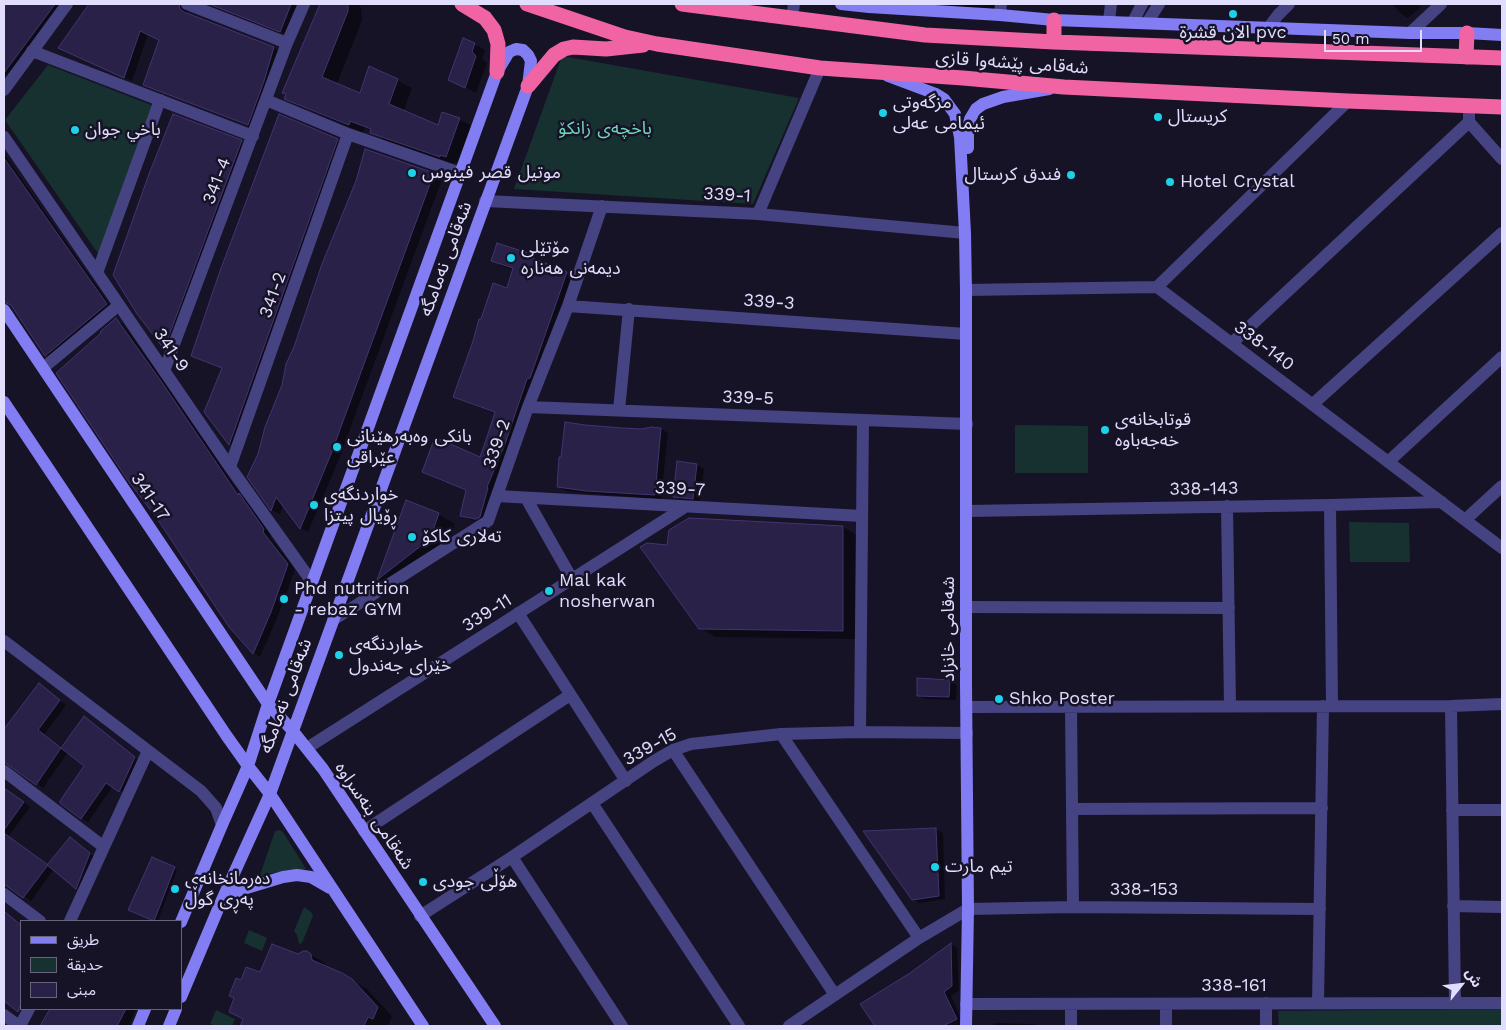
<!DOCTYPE html>
<html>
<head>
<meta charset="utf-8">
<style>
  body { margin:0 }
  #map { position:relative; width:1506px; height:1030px; overflow:hidden; background:#171327; font-family:"Work Sans","Noto Sans Arabic",sans-serif }
  canvas { display:block }
  .frame { position:absolute; inset:0; border:5px solid #e1ddfc; pointer-events:none }
  .legend { position:absolute; left:20px; top:920px; width:162px; height:90px; box-sizing:border-box; background:#171327; border:1px solid #68647c; margin:0; padding:6px 9px; list-style:none; font-size:15px; color:#e1ddfc }
  .legend li { display:flex; align-items:center; gap:10px; height:25px }
  .legend b { width:25px; border:1px solid #68647c }
  .north { position:absolute; left:1436px; top:960px; width:50px; height:50px; -webkit-text-stroke:4px #171327; paint-order:stroke; rotate:61deg; font-size:14px; font-weight:700; line-height:20px; text-align:center; color:#e1ddfc }
  .north::after { content:''; display:block; margin:auto; width:18px; height:22px; background:#e1ddfc; clip-path:polygon(50% 0,100% 100%,50% 72%,0 100%) }
  .scale { position:absolute; left:1324px; top:30px; width:98px; height:22px; box-sizing:border-box; border:2px solid #e1ddfc; border-top:0; padding-left:6px; font-size:15px; line-height:18px; white-space:nowrap; color:#e1ddfc; -webkit-text-stroke:4px #171327; paint-order:stroke }
</style>
</head>
<body>
<div id="map">
<canvas width="1506" height="1030"></canvas>
<div class="frame"></div>
<ul class="legend">
<li><b style="height:6px;background:#827df2"></b>طريق</li>
<li><b style="height:14px;background:#163130"></b>حديقة</li>
<li><b style="height:14px;background:#292147"></b>مبنى</li>
</ul>
<div class="north">ش</div>
<div class="scale">50 m</div>
</div>
<script>
const ctx = document.querySelector('canvas').getContext('2d');
ctx.lineJoin = 'round';
function paint(path, color) {
  ctx.fillStyle = color;
  ctx.fill(path, 'evenodd');
}
function shape(rows) {
  const path = new Path2D();
  for (const r of rows) {
    path.moveTo(r[0], r[1]);
    for (let i = 2; i < r.length; i += 2) path.lineTo(r[i], r[i + 1]);
  }
  return path;
}
function stroke(path, color, width, dash) {
  ctx.strokeStyle = color;
  ctx.lineWidth = width;
  ctx.lineCap = dash ? 'butt' : 'round';
  ctx.setLineDash(dash || []);
  ctx.stroke(path);
}
function drawText(font, color, halo, rows, align = 'center') {
  ctx.font = font + ' "Work Sans","Noto Sans Arabic",sans-serif';
  ctx.lineWidth = 5;
  ctx.setLineDash([]);
  ctx.textBaseline = 'middle';
  ctx.strokeStyle = halo;
  ctx.fillStyle = color;
  for (const [text, x, y, turn = 0] of rows) {
    ctx.save();
    ctx.translate(x, y);
    ctx.rotate((+turn || 0) * Math.PI / 180);
    ctx.textAlign = isNaN(turn) ? turn : align;
    if (halo) ctx.strokeText(text, 0, 0);
    ctx.fillText(text, 0, 0);
    ctx.restore();
  }
}
paint(shape([
  [562,56,799,98,753,204,514,189],
  [48,65,154,106,99,255,5,120],
  [1015,425,1088,426,1088,473,1015,473],
  [1349,522,1409,523,1410,562,1350,562],
  [279,830,283,832,306,869,303,870,288,870,279,872,267,874,259,878,275,831],
  [304,907,311,912,313,916,302,943,299,944,297,935,294,931],
  [249,930,267,938,262,951,244,943],
  [1502,1009,1502,1026,1279,1026,1278,1011],
  [216,1010,235,1019,232,1026,216,1026,210,1024]
]), '#163130');
paint(shape([
  [4,4,65,4,4,86],
  [90,4,189,4,187,6,188,14,274,48,281,52,256,129,153,89,145,85,160,40,148,34,132,81,60,48],
  [208,4,289,4,279,31],
  [292,4,300,4,288,35,281,32],
  [321,4,359,4,361,8,362,20,337,84,361,94,397,80,412,88,403,112,439,127,459,119,473,127,461,164,455,162,454,164,386,141,371,132,372,131,365,128,363,133,300,106,286,98,287,94,284,92],
  [927,4,1006,4,1003,11],
  [1392,4,1418,4,1421,7,1408,18,1401,14],
  [474,44,485,50,482,59,487,63,476,93,450,79],
  [337,140,344,144,236,448,230,444,205,412,224,369,193,356],
  [241,142,248,146,171,352,164,348,138,313],
  [366,150,434,174,442,179,339,459,308,532,300,528,283,504,280,514,272,510,248,477,259,455,358,182],
  [4,154,113,309,52,359,46,355,12,306,4,301],
  [498,245,531,255,539,262,575,278,485,523,470,520,462,515,467,491,432,477,424,472,481,458,496,413,463,401,454,396,508,289,514,270,501,266,493,260],
  [469,516,482,519,482,522,469,519],
  [116,320,123,324,168,387,242,497,246,499,271,534,270,537,295,569,278,616,260,657,254,653,230,626],
  [661,429,668,433,661,499,594,494,566,491,559,487],
  [697,465,704,469,700,502,681,500,674,496],
  [438,514,455,524,445,554,440,554,394,589,378,579,402,517],
  [689,520,843,527,858,536,857,639,715,637,700,628,668,546],
  [950,681,957,685,956,700,925,699,918,695],
  [39,685,66,705,44,735,62,749,84,718,141,762,126,794,113,786,88,822,81,818,86,766,68,752,43,788,4,759,4,731],
  [4,787,30,807,8,837,49,866,70,839,96,858,83,892,76,888,54,869,31,901,4,882],
  [936,829,943,833,945,899,920,903,912,899],
  [174,869,177,870,158,921,154,921,132,912],
  [4,911,21,924,21,1009,29,1009,27,1014,4,999],
  [951,944,957,948,959,990,951,996,963,1023,957,1026,876,1026,862,1004,911,974],
  [306,952,322,961,325,964,326,967,342,974,367,989,392,1016,388,1026,239,1026,242,1019,230,1012,242,981],
  [51,1009,136,1009,129,1026,48,1026,44,1023],
  [994,1023,1033,1024,1037,1026,993,1026]
]), '#0007');
const building = shape([
  [4,4,55,4,4,73,4,4],
  [89,4,179,4,180,9,184,12,274,47,264,81,248,125,143,85,159,40,140,31,124,78,58,48,89,4],
  [209,4,291,4,280,32,209,4],
  [320,4,348,4,348,11,322,77,360,93,369,66,398,79,389,104,438,125,442,112,460,118,446,157,440,155,440,157,370,133,371,129,350,121,349,125,284,99,286,94,282,93,320,4],
  [463,38,475,43,472,52,476,56,465,88,448,80,463,38],
  [173,114,242,140,164,349,137,314,113,275,149,174,173,114],
  [279,114,338,139,229,445,204,412,222,368,191,356,220,271,279,114],
  [365,149,434,173,331,454,300,529,276,497,271,511,247,477,258,454,265,427,282,385,286,364,294,347,322,264,356,181,365,149],
  [4,158,107,304,45,356,11,305,4,302,4,158],
  [497,243,531,254,530,257,567,272,530,378,527,379,505,444,487,487,488,488,480,517,476,519,460,516,466,490,422,472,435,437,480,457,487,437,495,412,453,397,473,341,479,319,481,319,493,283,507,288,513,268,491,261,497,243],
  [116,318,161,381,238,495,239,493,264,529,263,532,288,564,271,612,253,654,229,627,156,517,129,482,56,373,101,333,100,332,116,318],
  [565,422,585,425,622,428,642,429,651,427,661,428,655,495,586,491,557,487,559,457,561,457,565,422],
  [677,461,697,464,693,499,673,497,677,461],
  [406,500,439,513,428,545,422,545,377,580,406,500],
  [689,518,843,526,843,631,699,629,640,547,647,543,667,545,669,530,689,518],
  [917,678,950,680,949,697,917,696,917,678],
  [39,683,60,700,38,730,61,748,36,785,4,762,4,729,39,683],
  [84,716,135,757,119,792,106,783,81,819,60,803,60,801,84,766,61,748,84,716],
  [4,788,24,802,4,830,4,788],
  [936,828,939,896,912,900,863,831,936,828],
  [4,833,48,865,23,898,4,884,4,833],
  [70,837,90,853,76,889,47,865,70,837],
  [152,857,175,867,154,921,128,910,152,857],
  [4,911,21,925,21,1003,18,1012,4,1001,4,911],
  [951,943,952,986,944,992,957,1019,943,1026,875,1026,860,1004,910,973,951,943],
  [272,944,298,954,303,951,307,951,311,954,312,960,342,973,352,979,378,1007,373,1019,368,1017,364,1026,240,1026,243,1019,229,1012,234,998,229,996,236,978,241,980,246,967,260,972,272,944],
  [50,1009,126,1009,117,1026,40,1026,50,1009]
]);
paint(building, '#292147');
stroke(building, '#423570', 1);
stroke(shape([
  [187,4,287,43],
  [1000,15,1001,4],
  [792,18,794,4],
  [1109,21,1111,4],
  [1133,22,1142,4],
  [1147,23,1159,4],
  [1269,27,1278,15,1289,4],
  [1410,33,1441,4],
  [32,51,253,136],
  [4,90,67,4],
  [266,100,348,134,460,173],
  [1469,114,1469,122,1502,159],
  [4,137,230,467,312,582],
  [485,201,758,214,965,233],
  [758,214,820,68],
  [97,273,160,100],
  [1157,287,1348,101],
  [966,290,1157,287,1502,548],
  [568,306,966,334],
  [1232,343,1469,122],
  [43,368,119,305],
  [164,371,287,43,304,4],
  [1313,404,1502,233],
  [528,407,967,424],
  [619,410,629,309],
  [1388,462,1502,357],
  [230,467,348,134],
  [497,496,862,516],
  [526,498,572,579],
  [1330,505,1332,706],
  [1227,506,1230,706],
  [967,511,1330,505,1442,502],
  [1465,520,1502,486],
  [966,607,1229,608],
  [518,613,626,781],
  [333,620,488,521,528,407,568,306,602,206],
  [4,641,201,791,216,808,222,825],
  [1451,706,1455,1003],
  [966,707,1451,706,1502,704],
  [1071,707,1073,907],
  [860,732,863,420],
  [781,734,919,938],
  [307,748,685,507],
  [673,750,835,995],
  [4,771,104,847],
  [592,803,739,1026],
  [1072,809,1322,808],
  [1452,810,1502,810],
  [364,831,570,695],
  [512,857,622,1026],
  [4,894,40,921],
  [1453,906,1502,907],
  [420,916,512,857,654,761,673,750,691,744,781,734,860,732,967,733],
  [70,921,148,751],
  [1266,1003,1266,1026],
  [1318,1003,1323,706],
  [966,1004,1502,1003],
  [1071,1004,1071,1026],
  [1166,1004,1166,1026],
  [4,1015,19,1026],
  [20,1026,29,1009],
  [789,1026,919,938,968,909,1073,907,1320,909]
]), '#464382', 12);
stroke(shape([
  [841,4,869,7,1000,15,1054,20,1410,33,1467,33,1502,35],
  [888,76,936,94,944,99,955,114,960,137,965,233,966,290,966,684,968,909,966,1026],
  [968,148,968,130,970,119,976,109,983,104,1003,97,1049,89],
  [4,310,268,704,292,730,323,769,495,1026],
  [4,402,226,735,248,766,270,794,423,1026],
  [221,902,240,890,283,877,297,875,311,877,330,888],
  [181,922,222,825,248,766,268,704,497,72,509,52,516,49,523,50,528,55,531,61,528,86,270,794,221,902,181,997],
  [138,1026,145,1009],
  [169,1026,176,1009]
]), '#827df2', 12);
stroke(shape([
  [462,4,485,18,494,30,498,44,497,72],
  [527,4,625,37,657,44,820,68,963,78,1064,87,1348,101,1502,107],
  [682,4,925,35,1054,42,1502,58],
  [1054,42,1054,20],
  [1466,57,1467,33],
  [528,86,554,55,564,49,573,47,606,49,643,45]
]), '#f064a4', 15);
for (const [x, y, r, color] of [
  [1233,14,5,"#1cd1e8"],
  [883,113,5,"#1cd1e8"],
  [1158,117,5,"#1cd1e8"],
  [75,130,5,"#1cd1e8"],
  [412,173,5,"#1cd1e8"],
  [1071,175,5,"#1cd1e8"],
  [1170,182,5,"#1cd1e8"],
  [511,258,5,"#1cd1e8"],
  [1105,430,5,"#1cd1e8"],
  [337,447,5,"#1cd1e8"],
  [314,505,5,"#1cd1e8"],
  [412,537,5,"#1cd1e8"],
  [549,591,5,"#1cd1e8"],
  [284,599,5,"#1cd1e8"],
  [339,655,5,"#1cd1e8"],
  [999,699,5,"#1cd1e8"],
  [935,867,5,"#1cd1e8"],
  [423,882,5,"#1cd1e8"],
  [175,889,5,"#1cd1e8"]
]) {
  const dot = new Path2D();
  dot.arc(x, y, r, 0, 2 * Math.PI);
  ctx.fillStyle = color;
  ctx.fill(dot);
  stroke(dot, '#171327', 2);
}
drawText('18px', '#e1ddfc', '#171327', [
  ["الان قشرة pvc",1233,33,"center"],
  ["مزگەوتی",893,103],
  ["ئیمامی عەلی",893,124],
  ["كريستال",1168,117],
  ["باخي جوان",85,130],
  ["موتيل قصر فينوس",422,173],
  ["فندق کرستال",1061,175,"right"],
  ["Hotel Crystal",1180,182],
  ["مۆتێلی",521,248],
  ["دیمەنی هەنارە",521,269],
  ["قوتابخانەی",1115,420],
  ["خەجەباوە",1115,441],
  ["بانکی وەبەرهێنانی",347,437],
  ["عێراقی",347,458],
  ["خواردنگەی",324,495],
  ["ڕۆیال پیتزا",324,516],
  ["تەلاری کاکۆ",422,537],
  ["Mal kak",559,581],
  ["nosherwan",559,602],
  ["Phd nutrition",294,589],
  ["- rebaz GYM",294,610],
  ["خواردنگەی",349,645],
  ["خێرای جەندول",349,666],
  ["Shko Poster",1009,699],
  ["تيم مارت",945,867],
  ["دەرمانخانەی",185,879],
  ["پەڕی گوڵ",185,900],
  ["هۆڵی جودی",433,882]
], 'left');
drawText('18px', '#e1ddfc', '#171327', [
  ["شەقامی پێشەوا قازی",1012,63,4],
  ["341-4",217,181,-69],
  ["339-1",727,195,3],
  ["شەقامی نەمامگە",446,259,-70],
  ["341-2",273,295,-70],
  ["339-3",769,302,4],
  ["338-140",1264,346,37],
  ["341-9",171,350,56],
  ["339-5",748,398,2],
  ["339-2",497,444,-71],
  ["339-7",680,489,3],
  ["338-143",1204,489,-1],
  ["341-17",150,497,56],
  ["339-11",487,613,-32],
  ["شەقامی خانزاد",949,629,-90],
  ["شەقامی نەمامگە",286,696,-70],
  ["339-15",650,747,-29],
  ["شەقامی بنەسراوە",374,816,56],
  ["338-153",1144,890],
  ["338-161",1234,986]
]);
drawText('18px', '#6fd6be', '#171327', [
  ["باخچەی زانکۆ",605,129]
]);
</script>
</body>
</html>
